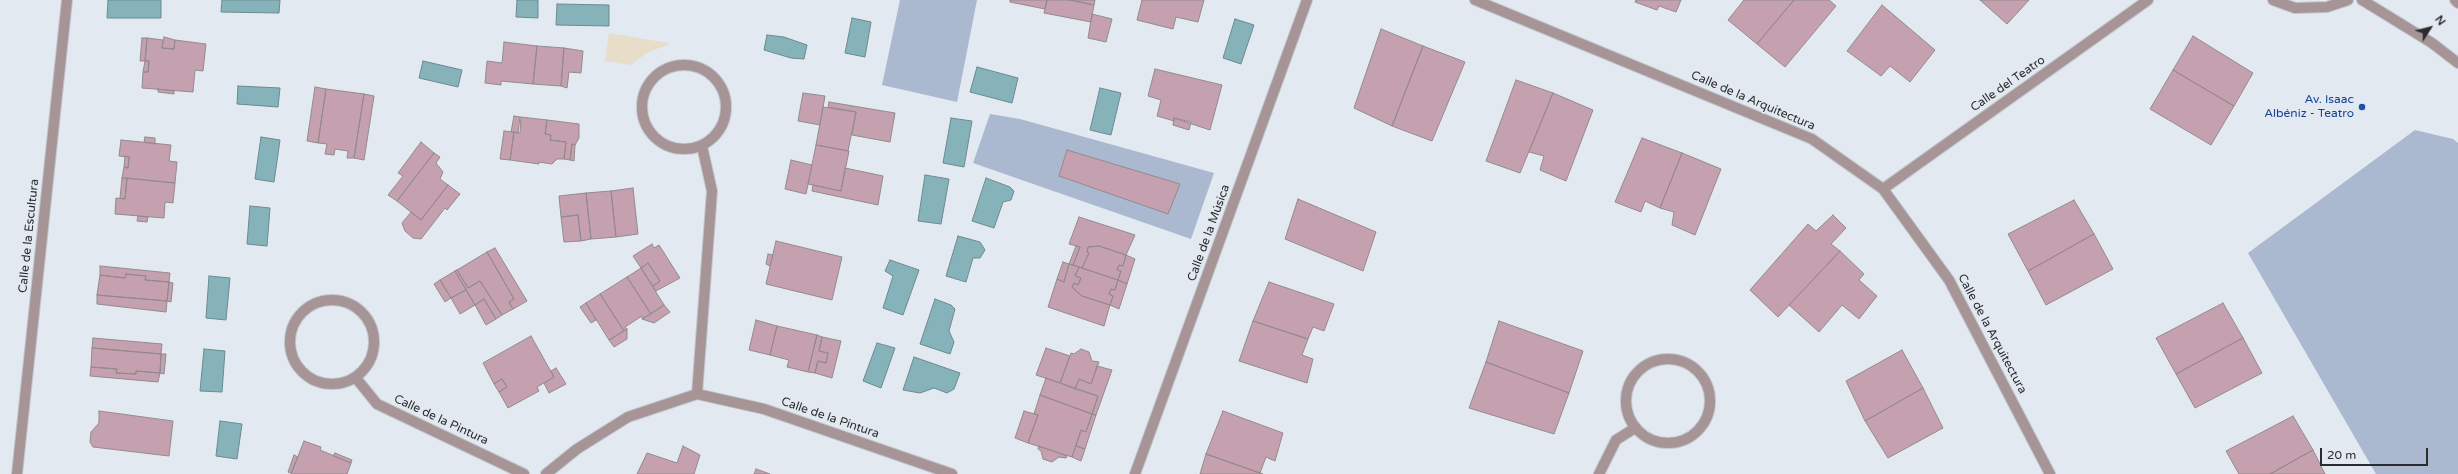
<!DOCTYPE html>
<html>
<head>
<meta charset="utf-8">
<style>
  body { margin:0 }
  #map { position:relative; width:2458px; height:474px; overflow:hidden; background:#e3e9f1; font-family:"Varela Round",sans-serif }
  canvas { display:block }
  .north { position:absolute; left:2410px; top:8px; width:40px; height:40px; -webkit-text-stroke:3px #e3e9f1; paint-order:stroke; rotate:54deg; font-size:11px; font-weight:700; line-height:16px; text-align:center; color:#2a2c2f }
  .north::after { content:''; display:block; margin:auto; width:14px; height:18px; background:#2a2c2f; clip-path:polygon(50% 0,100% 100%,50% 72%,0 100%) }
  .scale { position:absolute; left:2320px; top:448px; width:108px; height:18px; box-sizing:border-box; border:2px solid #2a2c2f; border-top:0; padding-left:5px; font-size:12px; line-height:14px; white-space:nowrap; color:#2a2c2f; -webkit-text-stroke:3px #e3e9f1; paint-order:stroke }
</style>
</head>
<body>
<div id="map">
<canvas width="2458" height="474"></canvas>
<div class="north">N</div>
<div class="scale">20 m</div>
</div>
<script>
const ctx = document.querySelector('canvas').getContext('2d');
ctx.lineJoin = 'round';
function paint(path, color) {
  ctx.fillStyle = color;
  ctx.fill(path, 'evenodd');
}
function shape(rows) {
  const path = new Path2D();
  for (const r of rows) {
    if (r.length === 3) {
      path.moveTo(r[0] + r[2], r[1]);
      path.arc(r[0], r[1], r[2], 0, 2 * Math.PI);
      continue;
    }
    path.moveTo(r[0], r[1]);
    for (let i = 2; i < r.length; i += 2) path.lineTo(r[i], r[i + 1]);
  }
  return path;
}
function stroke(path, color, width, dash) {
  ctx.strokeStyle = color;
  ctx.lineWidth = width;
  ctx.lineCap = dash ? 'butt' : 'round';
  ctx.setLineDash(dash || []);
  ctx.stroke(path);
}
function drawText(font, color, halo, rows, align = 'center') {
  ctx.font = font + ' "Varela Round",sans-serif';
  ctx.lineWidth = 3.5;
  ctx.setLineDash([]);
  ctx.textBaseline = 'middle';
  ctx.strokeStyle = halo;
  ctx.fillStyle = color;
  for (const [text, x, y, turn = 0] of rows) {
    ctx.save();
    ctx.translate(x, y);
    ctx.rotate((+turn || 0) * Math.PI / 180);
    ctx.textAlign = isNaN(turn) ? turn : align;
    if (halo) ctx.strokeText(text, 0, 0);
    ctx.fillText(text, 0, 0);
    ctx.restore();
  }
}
paint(shape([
  [609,33,668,43,668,45,648,52,631,65,605,61]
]), '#e8ddc9');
paint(shape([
  [900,0,977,0,957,102,882,85],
  [990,114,1020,119,1214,173,1191,239,973,163],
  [2415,130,2453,139,2458,143,2458,474,2376,474,2248,253]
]), '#aab8d0');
const water = shape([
  [108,0,161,0,161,18,107,18,108,0],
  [222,0,280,0,279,13,221,12,222,0],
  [517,0,538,0,538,18,516,17,517,0],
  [557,4,609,5,609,26,556,25,557,4],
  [852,18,871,22,865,57,845,53,852,18],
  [1235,19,1254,25,1241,64,1223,58,1235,19],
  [767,35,784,37,807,45,804,59,791,58,764,50,767,35],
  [423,61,462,70,458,87,419,78,423,61],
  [977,67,1018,78,1012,103,970,92,977,67],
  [238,86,280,88,278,107,237,104,238,86],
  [1100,88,1121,93,1111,135,1090,130,1100,88],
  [951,118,972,121,964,167,943,163,951,118],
  [261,137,280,140,274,182,255,179,261,137],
  [925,175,949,179,941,224,918,221,925,175],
  [986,178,1010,187,1014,191,1011,200,1003,202,994,228,972,221,986,178],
  [250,206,270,208,267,246,247,244,250,206],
  [958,236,980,242,985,250,980,258,973,258,966,282,946,276,958,236],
  [890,260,919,270,903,315,883,308,893,276,885,271,890,260],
  [209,276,230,278,226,320,206,318,209,276],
  [935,299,951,305,955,309,949,331,954,342,950,354,920,344,935,299],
  [877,343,895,348,881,388,863,381,877,343],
  [204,349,225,351,222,392,200,391,204,349],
  [914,357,960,373,954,389,947,393,934,388,920,393,903,390,914,357],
  [220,421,242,424,237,459,216,456,220,421]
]);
paint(water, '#86b3ba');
stroke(water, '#6a8a90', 1);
const building = shape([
  [1010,0,1047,0,1045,9,1010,2,1010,0],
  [1047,0,1070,0,1094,5,1091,22,1044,13,1047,0],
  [1070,0,1095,0,1094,5,1070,0],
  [1142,0,1204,0,1198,22,1176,17,1173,29,1137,20,1142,0],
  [1636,0,1681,0,1676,12,1659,6,1657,10,1635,2,1636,0],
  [1744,0,1794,0,1757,44,1728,20,1744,0],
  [1794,0,1829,0,1836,6,1785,67,1757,44,1794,0],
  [1980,0,2029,0,2007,24,1980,0],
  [1882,5,1935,50,1910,82,1890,66,1881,76,1847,51,1882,5],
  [1092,14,1112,19,1106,42,1088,38,1092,14],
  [1381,29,1423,46,1392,126,1354,108,1381,29],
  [2193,36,2253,73,2234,106,2173,70,2193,36],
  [164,37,175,40,174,49,162,48,164,37],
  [142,38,147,38,145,61,140,61,142,38],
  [147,38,163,40,162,48,174,49,175,40,206,44,203,71,195,70,193,92,142,88,143,72,148,72,149,61,145,61,147,38],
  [504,42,537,46,533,84,501,81,501,85,485,83,487,61,502,63,504,42],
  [537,46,564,48,561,86,533,84,537,46],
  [1423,46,1465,62,1432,141,1392,126,1423,46],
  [564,48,583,51,581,73,569,72,567,88,561,86,564,48],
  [145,61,149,61,148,72,143,72,145,61],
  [1155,69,1222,85,1210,130,1174,118,1174,121,1157,116,1161,100,1148,96,1155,69],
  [2173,70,2234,106,2211,145,2150,109,2173,70],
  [1516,80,1553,93,1520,173,1486,161,1516,80],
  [315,87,326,89,318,143,307,141,315,87],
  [158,89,174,91,174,94,158,92,158,89],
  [326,89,364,94,354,158,347,158,348,151,335,149,334,155,325,154,327,144,318,143,326,89],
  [803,93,825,96,820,125,798,121,803,93],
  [1553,93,1593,110,1566,181,1540,170,1544,156,1529,152,1553,93],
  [364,94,374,96,364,160,354,158,364,94],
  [829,102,895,113,890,142,852,135,856,112,828,107,829,102],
  [823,107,856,112,848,151,816,145,823,107],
  [514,116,520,117,518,133,511,132,514,116],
  [521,117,547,120,545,134,551,135,550,140,566,142,564,159,557,159,552,164,539,162,539,164,510,160,514,132,520,133,521,117],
  [1174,118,1191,122,1189,130,1173,125,1174,118],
  [547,120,579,124,579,138,575,145,572,144,570,160,564,159,566,142,550,140,551,135,545,134,547,120],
  [504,131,514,132,510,160,500,159,504,131],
  [145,137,155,138,155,144,144,142,145,137],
  [1642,138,1682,153,1660,208,1645,201,1641,212,1615,202,1642,138],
  [121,140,171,145,169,161,177,162,175,183,122,178,124,167,128,168,129,157,119,156,121,140],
  [421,142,434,153,397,201,388,195,403,176,398,173,421,142],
  [572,144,575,145,574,161,570,160,572,144],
  [816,145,849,151,841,191,808,184,816,145],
  [1067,150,1180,184,1168,214,1059,176,1067,150],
  [434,153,440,157,436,163,443,172,440,179,448,185,421,220,397,201,434,153],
  [1682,153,1721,169,1695,235,1672,225,1674,212,1660,208,1682,153],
  [125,156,129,157,128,168,124,167,125,156],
  [791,160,812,165,806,194,785,189,791,160],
  [845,168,883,176,878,205,812,191,813,185,841,191,845,168],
  [122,178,127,178,125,199,120,198,122,178],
  [127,178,175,183,173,203,165,202,164,218,115,214,116,198,125,199,127,178],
  [448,185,460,194,447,210,445,208,421,239,413,238,405,231,402,223,411,212,421,220,448,185],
  [633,188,638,234,616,237,611,191,633,188],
  [611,191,616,237,591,239,586,193,611,191],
  [586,193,591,239,581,241,578,215,561,217,559,196,586,193],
  [1298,199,1376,232,1363,271,1285,239,1298,199],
  [2074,200,2094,234,2028,271,2008,234,2074,200],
  [578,215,581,241,564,242,561,217,578,215],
  [1833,215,1846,228,1831,244,1840,251,1778,317,1750,290,1808,224,1816,231,1833,215],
  [138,216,148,217,147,222,137,221,138,216],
  [1079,217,1135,235,1126,255,1099,246,1088,247,1087,252,1089,253,1082,268,1073,265,1080,247,1069,244,1079,217],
  [2094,234,2113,269,2046,305,2028,271,2094,234],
  [776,241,842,257,832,300,766,284,776,241],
  [652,244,654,248,659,245,680,278,656,291,653,286,660,281,648,263,641,268,633,256,652,244],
  [1076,246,1080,247,1073,265,1069,264,1076,246],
  [1099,246,1126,255,1123,266,1119,265,1117,270,1121,271,1118,280,1082,268,1089,253,1087,252,1088,247,1099,246],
  [495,248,527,301,513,309,509,302,514,299,487,252,495,248],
  [1840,251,1864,274,1859,280,1877,296,1859,319,1842,305,1819,332,1789,305,1840,251],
  [487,252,514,299,509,302,513,309,502,315,480,281,468,288,457,270,487,252],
  [768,254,773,255,770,266,766,264,768,254],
  [1126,255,1135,259,1127,284,1118,280,1121,271,1117,270,1119,265,1123,266,1126,255],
  [1063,262,1069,264,1064,282,1057,279,1063,262],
  [648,263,660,281,653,286,641,268,648,263],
  [1069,264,1079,267,1075,276,1081,278,1078,285,1074,283,1072,287,1082,296,1110,305,1104,326,1048,307,1057,279,1064,282,1069,264],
  [100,266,170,273,169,282,145,280,146,276,126,274,125,278,100,275,100,266],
  [1079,267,1118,280,1115,290,1111,289,1109,294,1113,296,1110,305,1082,296,1072,287,1074,283,1078,285,1081,278,1075,276,1079,267],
  [641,268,664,305,651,314,627,277,641,268],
  [457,270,468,288,480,281,502,315,496,319,484,299,475,305,455,271,457,270],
  [455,271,466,290,451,298,440,280,455,271],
  [126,274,146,276,145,280,169,282,167,301,97,295,100,275,125,278,126,274],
  [627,277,651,314,642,319,642,316,625,327,627,329,624,331,600,294,627,277],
  [440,280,451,298,445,302,434,284,440,280],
  [1118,280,1127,284,1119,309,1110,305,1113,296,1109,294,1111,289,1115,290,1118,280],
  [169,282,173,283,171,302,167,301,169,282],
  [1269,282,1334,304,1324,331,1313,327,1308,339,1253,321,1269,282],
  [466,290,475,305,460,314,451,298,466,290],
  [600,294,624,331,609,340,586,303,600,294],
  [97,295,167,301,166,312,97,304,97,295],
  [484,299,496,319,486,325,475,305,484,299],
  [586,303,596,320,591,323,580,307,586,303],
  [2223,303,2243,338,2176,374,2156,338,2223,303],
  [664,305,670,312,654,323,642,319,664,305],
  [756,320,777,326,770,355,749,350,756,320],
  [1253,321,1308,339,1302,355,1313,359,1307,383,1239,361,1253,321],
  [1499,321,1583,351,1569,393,1486,362,1499,321],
  [777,326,817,335,808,372,787,367,789,360,770,355,777,326],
  [627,329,627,339,614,347,609,340,627,329],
  [817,335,822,337,819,351,828,353,826,363,818,361,815,373,808,372,817,335],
  [531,336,554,377,537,387,539,391,508,408,499,392,507,387,502,379,494,384,483,363,531,336],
  [822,337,841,341,832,378,815,373,818,361,826,363,828,353,819,351,822,337],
  [93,338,162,344,161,354,92,348,93,338],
  [2243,338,2262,373,2195,408,2176,374,2243,338],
  [92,348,161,354,160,373,136,371,136,374,116,373,117,369,91,367,92,348],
  [1046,348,1070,356,1060,383,1036,375,1046,348],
  [1081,349,1089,352,1092,361,1099,362,1091,384,1079,379,1075,389,1060,383,1071,353,1074,354,1081,349],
  [1902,350,1923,388,1865,421,1846,381,1902,350],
  [161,354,166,354,164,374,160,373,161,354],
  [1486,362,1569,393,1554,434,1469,408,1486,362],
  [1097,366,1112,370,1096,415,1092,414,1098,396,1075,389,1079,379,1091,384,1097,366],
  [91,367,117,369,116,373,136,374,136,371,160,373,158,382,90,376,91,367],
  [556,368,566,384,549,393,544,383,554,377,551,371,556,368],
  [1046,378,1098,396,1092,414,1040,395,1046,378],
  [502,379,507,387,499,392,494,384,502,379],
  [1923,388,1943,428,1888,458,1865,421,1923,388],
  [1040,395,1092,414,1086,432,1081,430,1072,457,1028,443,1038,415,1034,414,1040,395],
  [99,411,173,421,169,456,93,447,90,442,91,432,99,423,99,411],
  [1024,411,1038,415,1028,443,1015,438,1024,411],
  [1223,411,1283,433,1275,461,1266,457,1260,473,1206,454,1223,411],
  [1092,414,1096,415,1085,449,1076,446,1081,430,1086,432,1092,414],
  [2293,416,2313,450,2270,474,2239,474,2226,451,2293,416],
  [304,441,321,447,320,450,351,463,347,474,291,474,304,441],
  [683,446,700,455,694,474,637,474,647,453,677,463,683,446],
  [1039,446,1067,456,1066,458,1059,457,1052,462,1043,459,1041,451,1038,449,1039,446],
  [1076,446,1085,449,1081,461,1072,457,1076,446],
  [2313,450,2325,474,2270,474,2313,450],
  [335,453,352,460,351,463,333,456,335,453],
  [1206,454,1260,473,1263,474,1200,474,1206,454],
  [294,455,298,457,291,473,288,472,294,455],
  [756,469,770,474,754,474,756,469]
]);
paint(building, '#c5a0ae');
stroke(building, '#938a8d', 1);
const minor = shape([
  [1475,0,1812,139,1883,189,1949,280,2050,474],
  [2273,0,2295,8,2327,7,2348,0],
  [2362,0,2432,43,2458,63],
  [2455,0,2458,3],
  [684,107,42],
  [1883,189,2148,0],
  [332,342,42],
  [1668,401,42],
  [356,378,377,404,524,474],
  [697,394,712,191,702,146],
  [17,474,67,0],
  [546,474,577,449,628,417,697,394,764,409,952,474],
  [1135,474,1307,0],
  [1599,474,1616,440,1635,428]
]);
stroke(minor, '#c2c7ce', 12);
stroke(minor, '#a69496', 10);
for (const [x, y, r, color] of [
  [2362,107,4,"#1a4fb4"]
]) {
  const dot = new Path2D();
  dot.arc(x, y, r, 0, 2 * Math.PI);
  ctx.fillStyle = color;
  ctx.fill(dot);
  stroke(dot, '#e3e9f1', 1.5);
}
drawText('12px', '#2a2c2f', '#e3e9f1', [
  ["Calle del Teatro",2008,84,-35],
  ["Calle de la Arquitectura",1753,101,23],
  ["Calle de la Música",1209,233,-70],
  ["Calle de la Escultura",29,236,-84],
  ["Calle de la Arquitectura",1992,334,62],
  ["Calle de la Pintura",830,418,19],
  ["Calle de la Pintura",441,420,25]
]);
drawText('12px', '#164399', '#e3e9f1', [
  ["Av. Isaac",2354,100],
  ["Albéniz - Teatro",2354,114]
], 'right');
</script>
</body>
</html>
